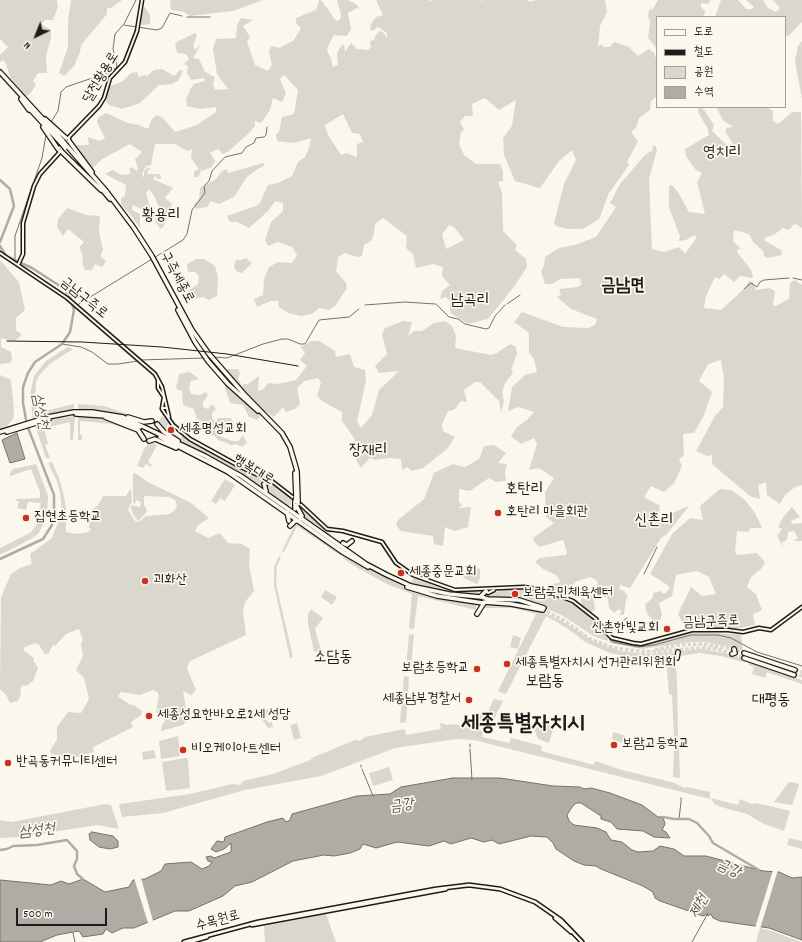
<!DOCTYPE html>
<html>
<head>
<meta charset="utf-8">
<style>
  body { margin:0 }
  #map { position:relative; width:802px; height:942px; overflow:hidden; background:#fbf7ec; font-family:Dekko,"Poor Story",sans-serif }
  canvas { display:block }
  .legend { position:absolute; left:656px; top:16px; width:130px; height:92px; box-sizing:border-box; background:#fbf7ec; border:1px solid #a29f99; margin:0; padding:5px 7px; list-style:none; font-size:12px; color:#1c1c1c }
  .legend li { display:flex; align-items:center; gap:8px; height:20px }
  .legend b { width:20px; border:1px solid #a29f99 }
  .north { position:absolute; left:16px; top:16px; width:40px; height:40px; -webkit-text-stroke:3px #fbf7ec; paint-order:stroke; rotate:223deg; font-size:11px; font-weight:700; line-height:16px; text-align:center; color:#1c1c1c }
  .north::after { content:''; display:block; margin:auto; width:14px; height:18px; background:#1c1c1c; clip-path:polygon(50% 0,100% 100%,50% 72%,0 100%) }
  .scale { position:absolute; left:16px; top:908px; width:91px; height:18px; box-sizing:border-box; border:2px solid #1c1c1c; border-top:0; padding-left:5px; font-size:12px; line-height:14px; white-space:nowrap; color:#1c1c1c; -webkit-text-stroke:3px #fbf7ec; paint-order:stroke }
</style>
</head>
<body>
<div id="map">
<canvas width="802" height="942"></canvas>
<ul class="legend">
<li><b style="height:5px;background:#fbf7ec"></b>도로</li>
<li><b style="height:5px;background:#1c1c1c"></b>철도</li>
<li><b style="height:11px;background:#dad7ce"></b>공원</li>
<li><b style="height:11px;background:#afaca5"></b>수역</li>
</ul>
<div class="north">N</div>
<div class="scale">500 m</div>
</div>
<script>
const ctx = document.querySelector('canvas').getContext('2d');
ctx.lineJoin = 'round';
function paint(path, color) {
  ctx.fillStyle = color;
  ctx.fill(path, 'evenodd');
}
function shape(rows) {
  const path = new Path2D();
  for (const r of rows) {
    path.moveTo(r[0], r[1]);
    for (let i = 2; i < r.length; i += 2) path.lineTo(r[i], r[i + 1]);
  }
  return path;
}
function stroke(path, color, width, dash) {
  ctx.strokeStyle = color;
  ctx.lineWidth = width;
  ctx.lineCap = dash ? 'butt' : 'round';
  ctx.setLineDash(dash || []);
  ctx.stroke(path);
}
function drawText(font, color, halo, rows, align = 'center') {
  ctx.font = font + ' Dekko,"Poor Story",sans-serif';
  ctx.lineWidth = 3.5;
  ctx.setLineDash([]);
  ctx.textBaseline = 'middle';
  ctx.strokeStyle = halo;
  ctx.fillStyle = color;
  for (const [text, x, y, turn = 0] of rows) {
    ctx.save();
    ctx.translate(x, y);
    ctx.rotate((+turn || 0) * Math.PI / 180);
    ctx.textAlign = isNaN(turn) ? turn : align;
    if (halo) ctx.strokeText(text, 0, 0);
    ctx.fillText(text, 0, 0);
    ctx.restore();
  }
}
paint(shape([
  [0,0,57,0,58,7,53,20,45,20,41,24,51,30,51,38,46,56,47,73,38,73,33,81,36,85,30,94,25,97,10,77,6,64,3,60,0,62,0,55,8,47,0,39],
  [71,0,122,0,111,8,107,8,107,14,81,45,80,52,74,66,64,76,59,73,68,47,68,20],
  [171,0,263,0,233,11,190,16,184,12,171,10,170,3],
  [319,0,322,1,336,21,340,20,341,15,337,0,348,0,356,4,360,9,357,8,348,13,351,29,347,36,334,35,329,44,327,51,331,58,333,67,338,65,337,53,341,46,344,45,345,52,351,43,357,49,368,50,371,47,370,41,375,40,374,38,379,31,383,32,387,38,387,33,378,27,372,31,370,29,371,24,376,17,383,15,376,0,429,0,431,1,433,0,481,0,483,3,482,0,528,0,529,2,536,0,605,0,607,12,600,26,598,48,601,44,604,47,610,47,614,42,629,47,638,56,649,49,654,53,657,61,657,96,651,101,650,110,639,118,636,128,631,132,638,141,627,162,629,165,609,193,599,219,583,229,567,229,556,226,554,223,564,184,576,160,572,150,559,161,540,188,515,181,504,155,503,138,512,126,516,100,499,110,485,98,472,104,473,116,465,116,460,122,464,130,461,132,459,144,464,155,476,164,500,164,503,171,503,181,498,182,502,193,503,231,517,245,515,250,526,259,527,267,513,288,488,319,468,324,450,313,450,301,446,297,440,299,442,291,450,285,442,276,443,267,433,264,416,268,413,254,406,248,407,236,383,218,375,224,374,234,371,241,364,245,362,256,357,257,345,253,338,257,336,271,346,283,347,288,335,306,329,310,319,308,312,314,301,316,288,313,279,307,278,301,271,301,257,307,254,299,263,295,264,279,269,267,278,262,292,263,297,255,292,247,278,242,268,246,265,240,271,222,283,211,283,203,275,201,268,211,249,228,237,222,230,222,227,216,256,206,260,203,268,185,278,183,292,176,298,162,305,157,309,148,311,138,294,143,277,141,276,134,279,132,282,117,294,114,298,90,284,75,280,79,286,93,282,102,273,98,270,110,261,123,255,121,255,126,248,134,229,151,223,154,218,149,210,153,215,161,212,167,202,171,199,169,201,172,198,177,194,177,194,171,199,169,191,158,192,149,187,151,175,144,155,144,151,165,146,166,142,174,144,178,144,171,148,167,151,169,147,171,148,174,159,174,161,177,161,179,157,179,156,175,153,179,173,188,165,198,172,204,170,211,163,227,160,229,155,220,159,207,153,194,149,189,146,193,150,207,150,214,133,205,132,210,140,214,140,228,130,214,121,205,121,198,125,196,126,185,105,174,113,170,121,175,131,174,129,169,132,167,137,171,138,168,135,159,142,152,130,144,102,159,92,169,79,157,76,145,89,145,88,137,100,141,105,138,97,122,99,117,106,113,128,123,139,125,148,129,152,119,157,115,163,118,175,132,197,125,216,112,216,107,200,109,187,106,186,99,191,88,194,84,205,81,204,78,191,80,187,73,188,66,184,64,189,59,186,54,177,53,175,44,177,42,195,33,197,35,193,46,195,50,201,44,193,58,199,59,205,72,215,77,213,83,215,90,228,89,217,74,213,49,216,39,236,38,237,25,241,18,253,20,243,26,250,37,247,42,255,65,268,71,272,65,269,52,271,46,280,48,294,40,301,28,296,23,296,18,316,10],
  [343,114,352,133,360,134,363,142,357,144,357,157,346,153,341,155,328,135,325,125],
  [449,225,455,228,464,240,446,249,442,234],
  [658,0,711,0,708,4,701,3,701,7,705,11,704,17,657,17,657,49,648,38,650,21,648,17,649,10,653,9],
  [721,0,738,0,746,9,752,9,754,7,746,0,763,0,768,8,776,12,780,8,773,0,802,0,802,22,788,36,785,34,785,17,715,17],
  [145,7,150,15,150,24,143,25,139,24,141,9],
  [802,41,802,99,795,61,798,46],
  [162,69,174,76,180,70,183,71,178,81,172,84,159,85,140,103,122,109,109,105,106,102,108,87,123,81,131,73,137,72,139,77,144,75,147,76,154,70],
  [698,107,702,107,714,125,712,131,728,146,733,144,726,133,726,128,733,127,723,120,716,107,767,107,773,111,773,121,778,124,792,112,801,112,802,228,796,224,793,225,789,230,783,228,775,234,765,238,764,240,781,250,782,255,768,258,764,256,763,251,753,242,749,234,734,230,733,241,741,249,738,249,737,252,751,270,753,276,752,278,740,276,734,282,724,274,719,279,715,277,706,296,704,308,721,310,745,288,749,281,753,282,756,290,769,288,775,291,773,305,776,306,789,299,790,283,795,280,802,285,802,485,795,487,785,495,780,504,767,495,766,482,758,485,760,499,750,496,712,464,712,455,707,456,696,451,715,416,723,407,724,379,721,360,708,364,699,381,712,392,704,415,694,433,683,434,684,456,679,459,682,466,674,483,664,492,651,486,644,497,660,506,658,519,689,506,667,534,661,538,630,588,622,586,620,584,619,589,624,591,628,597,626,599,624,615,620,615,621,611,619,609,614,613,609,608,607,593,606,598,598,593,593,594,595,610,591,612,582,605,581,600,582,598,587,600,593,593,595,591,598,583,596,580,590,577,575,582,567,595,561,590,557,592,550,590,548,588,549,585,561,582,556,575,543,569,535,562,540,558,566,555,567,552,563,540,539,547,534,541,533,538,554,523,546,517,545,492,554,478,539,468,529,470,537,444,534,438,521,444,511,436,517,427,527,420,534,412,519,407,508,411,512,387,525,375,537,372,534,359,529,353,529,333,514,322,522,312,563,327,588,328,595,325,597,319,571,309,557,297,561,295,559,289,578,287,582,284,579,278,560,279,552,284,545,284,541,271,544,266,545,257,559,248,575,245,596,237,616,207,610,203,620,184,645,155,653,150,652,147,655,145,657,150,649,179,652,249,664,252,679,247,685,254,697,237,694,235,686,240,679,241,680,236,669,208,669,188,670,185,673,186,678,192,689,212,705,214,697,182,702,173,695,169,686,156,685,149,709,135,708,129,698,112],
  [263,163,265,165,256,170,246,178,234,197,219,204,211,201,207,207,196,209,194,205,199,199,200,188,216,179,222,171,227,169,228,173],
  [67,208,86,215,100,216,99,232,103,250,100,256,106,261,102,267,95,264,92,270,85,270,83,266,82,253,79,248,84,242,68,229,63,236,57,227,58,219],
  [246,258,252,263,242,273,236,271,234,266,236,260,241,260],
  [196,259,204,259,215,266,218,277,217,296,209,300,203,297,194,299,188,291,198,284,199,276,195,272,188,272,187,264],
  [0,260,19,282,25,310,16,318,16,331,21,333,20,337,14,341,1,338,1,347,11,352,12,359,11,363,0,364],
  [403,321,412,322,408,336,414,331,422,331,434,323,445,321,452,326,456,336,455,348,491,355,497,353,510,344,516,347,517,354,511,370,513,373,505,383,502,392,504,401,501,412,499,401,480,382,475,382,464,390,467,402,461,401,454,410,448,411,442,424,443,431,455,437,447,449,423,468,412,471,407,467,402,470,401,459,390,458,375,460,370,458,361,468,353,454,357,447,354,438,342,421,342,412,322,401,317,395,321,383,318,378,305,381,297,388,300,404,295,409,286,412,283,407,274,417,265,411,257,420,249,417,243,405,230,403,225,388,226,377,220,372,224,369,238,369,240,373,238,379,243,387,243,384,248,384,259,376,258,391,264,389,268,383,278,384,296,380,307,366,300,360,305,353,301,347,311,341,319,341,335,351,336,357,350,354,354,367,365,370,366,381,357,421,361,428,372,415,379,390,399,371,379,373,375,366,387,354,382,334,385,328],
  [68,347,73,349,51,363,40,374,36,382,35,398,37,413,74,404,74,411,33,420,30,395,34,376,46,361],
  [190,372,199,379,191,381,189,387,191,394,200,395,206,392,208,396,203,402,203,407,208,409,212,404,216,409,212,413,212,419,216,421,218,418,231,418,235,426,220,430,220,436,232,441,238,441,243,435,247,443,242,447,236,444,232,445,218,440,215,436,204,433,200,420,197,419,194,409,183,405,182,391,176,389,179,374],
  [0,375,11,380,14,410,13,419,7,426,0,429],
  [78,404,104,406,148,421,116,413,91,410,78,411],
  [75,416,73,440,70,440,70,422,44,428,48,444,45,445,50,458,46,458,35,425,54,419],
  [78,416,104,418,139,432,138,433,112,424,80,421,80,435,82,435,82,440,78,440],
  [162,416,169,422,166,429,181,438,182,436,236,467,266,480,263,488,163,431,159,420],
  [152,442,157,445,148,462,152,465,151,467,146,464,143,468,137,466,145,447],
  [494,445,506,453,498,463,507,464,505,472,506,481,496,482,489,478,470,491,459,489,459,502,462,505,458,508,471,507,468,527,455,531,445,527,443,546,434,544,433,536,401,531,396,525,398,520,424,499,434,473,453,464,465,467,479,459,484,446],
  [52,462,59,478,64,496,66,509,66,532,77,534,88,532,91,530,89,527,91,511,99,504,103,496,126,496,131,488,132,501,128,510,135,521,139,522,146,516,170,514,175,510,177,505,175,500,169,497,144,496,144,505,147,510,146,513,138,521,133,514,131,508,131,505,140,507,141,502,136,500,135,504,133,503,133,474,135,473,148,482,191,503,209,518,198,525,195,531,208,538,220,533,228,543,242,544,250,549,249,565,254,591,245,602,243,611,246,635,190,661,187,668,196,690,191,695,183,691,186,709,188,711,186,722,183,725,161,731,162,725,165,721,161,713,156,713,159,695,157,692,153,690,140,695,121,692,118,696,120,698,131,705,134,705,142,711,141,715,131,722,133,727,93,747,94,752,77,757,66,757,51,754,50,751,57,739,57,727,68,712,81,713,89,699,84,678,76,670,83,656,81,643,83,640,79,629,66,634,55,646,53,645,48,654,45,654,39,645,35,643,25,647,23,650,34,658,33,660,38,668,33,681,26,686,23,685,20,689,21,694,18,701,10,703,6,695,0,689,1,597,11,574,20,568,32,564,30,554,52,538,62,512,60,492,57,481,48,463],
  [36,464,48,496,47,514,43,525,38,534,31,539,0,555,0,548,30,533,36,526,41,503,28,502,26,510,17,508,19,501,16,501,16,499,40,498,40,492,31,469,10,476,10,473,13,469],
  [225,479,235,485,225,501,220,498,216,504,211,501],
  [270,481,292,498,291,505,287,505,266,490,265,485],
  [720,489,731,490,745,500,755,513,762,528,751,528,748,532,737,531,735,551,737,555,757,553,765,562,762,568,751,577,747,587,756,594,762,610,753,614,755,625,740,628,718,628,682,622,678,614,691,587,702,596,716,594,709,577,697,571,676,575,672,596,659,603,662,615,660,620,653,621,647,613,645,605,653,597,653,593,660,591,664,594,669,589,669,586,650,574,672,534,690,518,703,520,700,506],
  [301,506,325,529,331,531,331,535,306,518,300,512],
  [792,507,800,517,791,521,792,524,802,523,802,541,793,541,798,538,794,531,788,532,787,540,782,542,783,547,777,536,782,529,778,527,784,516],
  [296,522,342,553,341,556,297,526,284,552,282,551],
  [279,556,281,557,277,566,276,584,293,657,290,658,274,585,274,567],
  [345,556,396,583,412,590,476,603,476,610,418,596,414,629,409,628,412,594,387,584,354,566,343,558],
  [468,564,480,569,480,578,477,584,463,578],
  [414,577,456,592,471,590,478,591,479,594,478,596,450,594,418,587,410,583],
  [516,588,541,591,572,603,595,621,608,638,608,641,595,637,563,616,535,603,488,596,488,594,500,591],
  [325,590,337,597,332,605,321,597],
  [486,604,507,604,538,610,560,620,595,642,620,651,645,654,672,652,675,655,677,680,678,739,674,739,672,695,669,694,666,658,630,657,610,653,585,642,567,628,546,616,506,694,498,691,536,614,513,608,483,608],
  [311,609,323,618,315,629,321,650,314,652,308,624,308,614],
  [688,632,738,634,741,635,743,651,731,647,704,642,690,642,642,649,609,643,610,638,641,645],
  [409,634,414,635,411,668,406,667],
  [513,635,521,638,518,649,510,647],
  [702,649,729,654,741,658,742,662,721,656,699,653,680,656,681,651],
  [750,661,802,680,802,684,767,672,765,678,752,674,754,667,748,665],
  [404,676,409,677,406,722,400,723],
  [494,699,503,701,490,727,478,723,481,712,488,712],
  [269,709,271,714,265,718,269,723,272,722,273,727,268,728,259,715],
  [297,723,301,738,294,740,290,725],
  [440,723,447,725,453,724,484,731,482,737,509,743,511,738,542,746,541,751,594,765,595,761,622,770,675,783,684,788,687,787,710,792,710,799,474,740,457,739,395,748,321,776,245,790,163,813,122,817,119,805,120,804,190,794,232,784,240,785,243,781,273,774,310,760,314,757,355,740,360,741,365,737,405,729,406,735,441,729],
  [542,723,554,726,549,743,538,739,534,728],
  [613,732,626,736,625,744,612,739],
  [178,736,180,756,161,759,159,741],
  [674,746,679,749,680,778,673,777],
  [154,750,156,758,143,760,142,752],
  [186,758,188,759,190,788,166,791,162,762],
  [389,767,393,780,373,786,369,773],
  [789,782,797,783,799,785,792,805,774,802],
  [711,798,738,805,740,799,752,804,757,803,790,811,784,831,762,823,747,814,721,807,714,804],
  [105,804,111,805,119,829,97,825,21,837,0,838,0,820,12,822],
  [789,838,802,841,802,849,787,845],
  [326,914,336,942,265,942,264,926],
  [760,928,772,931,801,942,756,942]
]), '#dad7ce');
const water = shape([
  [17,433,25,459,10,463,2,440,17,433],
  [453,778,500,778,553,786,580,787,584,789,591,788,610,793,642,805,658,817,663,817,665,824,662,830,666,832,670,838,654,837,643,831,617,829,611,822,601,819,601,816,581,803,576,803,572,807,567,815,569,821,574,825,597,828,606,832,611,840,622,842,632,850,638,852,653,851,660,846,674,849,684,856,706,856,763,871,779,872,792,878,802,877,802,940,769,928,720,921,713,918,711,914,708,916,707,914,703,916,660,901,655,898,653,892,643,886,601,869,596,866,584,865,574,861,556,849,553,843,547,837,531,836,499,844,492,840,484,842,471,838,451,844,444,841,429,846,397,842,376,848,363,844,360,849,350,853,334,856,324,855,293,861,252,882,235,886,223,896,189,911,175,911,134,928,123,928,112,933,106,929,103,934,83,937,79,931,57,935,40,942,0,942,0,880,51,885,61,881,69,884,83,879,105,892,129,887,133,880,145,879,161,871,165,864,191,862,202,869,209,866,212,862,208,861,206,857,211,856,214,858,231,852,231,843,224,849,216,852,211,849,217,841,224,842,225,837,267,822,283,818,286,822,290,820,292,814,357,796,390,794,401,787,453,778],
  [92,832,113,836,118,841,118,847,110,849,99,847,90,840,89,834,92,832]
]);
paint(water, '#afaca5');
stroke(water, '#74726e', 1);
paint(shape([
  [773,870,778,870,760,929,755,928],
  [134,878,141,878,153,921,148,923]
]), '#fbf7ec');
stroke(shape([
  [187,17,210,17],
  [124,25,157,30,162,28,170,13,182,16],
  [51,122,58,111,61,92,66,87,110,72,117,67,113,49,115,34,124,24,136,0],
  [15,259,15,236,42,158,46,135],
  [793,278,802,280],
  [744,289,751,283,757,287,760,282,764,280,789,278],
  [436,304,449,317,458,319,465,324,486,329,489,328,495,316,505,305],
  [507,304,520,295],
  [365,305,405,302,435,304],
  [74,307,183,240,187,234,192,210,205,193,204,186,209,181,212,171,225,157,242,153,246,147,254,143,256,138,264,137,266,135,267,127],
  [62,344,81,347,92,352,108,364,118,364,138,361],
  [213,357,227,358,263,344,282,339,288,339,300,344,305,344,319,320,349,317,359,309],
  [141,360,204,358],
  [644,574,657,547],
  [623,621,627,618],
  [610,634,612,628,621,622],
  [609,639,613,642,638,647,654,645,691,635,718,635,731,638,757,652,802,666],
  [470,744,470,747],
  [470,749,472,780],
  [361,765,361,767],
  [362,769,373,796],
  [681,801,681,798],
  [679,819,681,802],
  [73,933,75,942],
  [692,942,708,913]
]), '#74726e', 1);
stroke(shape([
  [0,180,10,189,14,206,0,242],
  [0,246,6,256,32,268,63,288,70,297,74,310,70,332,62,344,35,362,28,373,23,387,23,403,27,425,54,495,54,513,52,525,43,539,0,559],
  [663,817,674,819,689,819,697,823,709,836,713,843,759,870],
  [0,850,7,849,13,846,37,845,67,840,77,851,77,859,74,866,77,874,83,879,83,882]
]), '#afaca5', 2.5);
stroke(shape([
  [292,514,311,528],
  [466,598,488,600],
  [509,602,534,607],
  [542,609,563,620,590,639,614,648,645,652,701,648,717,649,744,658],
  [655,650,677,645,702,644,728,648,744,653],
  [742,656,802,676],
  [795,670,802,672]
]), '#dad6cd', 3.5, [3.5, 2]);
const secondary = shape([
  [67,138,69,138,69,141,62,147,61,151,59,151,58,149,65,143,67,138],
  [68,138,99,106,104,98,110,78,125,62,137,31,142,0],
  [0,253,67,298,155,374,162,387,169,417],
  [18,265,23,254,23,223,34,186,40,174,60,152],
  [158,379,158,388,164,397,162,408,166,408],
  [162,409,173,425,190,439,239,466,273,482,295,499],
  [298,502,327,529,343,531,382,542,396,563,413,575,455,590,524,587,544,590,573,601,596,619,606,632,612,638,633,643,641,644,692,630,728,630,743,632,759,628,771,630,802,607],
  [486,591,488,593,494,590]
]);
const primary = shape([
  [555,918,571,932],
  [252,925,446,889],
  [184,942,258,922,436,889,469,885,500,889,535,902,561,920,582,942],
  [190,942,207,937]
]);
const highway = shape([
  [0,72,63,141],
  [21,99,29,110],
  [28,107,61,143],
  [45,119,66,138],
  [43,127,58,149],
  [69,141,92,172],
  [67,146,107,192,134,228,152,256,192,330,209,354,244,394,282,433,290,447,297,471,298,500],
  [61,151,101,190],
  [100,187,110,199],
  [178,310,195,342,208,361,228,384,258,411],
  [76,414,106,416],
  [105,417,138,430,144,439],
  [112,417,140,427],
  [128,417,144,422,152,421],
  [157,424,164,432,178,441],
  [0,432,48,417,74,412,92,412,123,417,205,456,241,476,366,564,387,575,411,586,449,594,480,597,486,591],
  [7,432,49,419],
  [160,437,228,472,344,553,368,567],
  [149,441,155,439,176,448],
  [295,473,296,498],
  [266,491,264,484,271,481],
  [295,502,295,509],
  [297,507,302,516],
  [287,512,289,521],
  [290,526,295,521,299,521],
  [343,543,347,545,352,541],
  [407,587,437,596,483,603],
  [481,597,488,599,519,600,544,608],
  [484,602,511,604,543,610],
  [477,614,484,603],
  [744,653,795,670],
  [732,654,735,653,734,649],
  [677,658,678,652],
  [744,658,794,675]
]);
stroke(secondary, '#1c1c1c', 5);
stroke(primary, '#1c1c1c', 5.5);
stroke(highway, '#1c1c1c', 6);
stroke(secondary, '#fbf7ec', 2);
stroke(primary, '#fbf7ec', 2.5);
stroke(highway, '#fbf7ec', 3.5);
stroke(shape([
  [7,341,82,342,162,347,227,354,298,366]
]), '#1c1c1c', 1);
const highwayBridge = shape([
  [63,141,67,146],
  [61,143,65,148],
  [295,502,296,498],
  [298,504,298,500]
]);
stroke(highwayBridge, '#1c1c1c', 6, []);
stroke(highwayBridge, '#fbf7ec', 3.5);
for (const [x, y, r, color] of [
  [171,430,4,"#c8321e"],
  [498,513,4,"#c8321e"],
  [26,518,4,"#c8321e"],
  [401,573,4,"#c8321e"],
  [145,581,4,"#c8321e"],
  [515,594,4,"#c8321e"],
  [667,629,4,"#c8321e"],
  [507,664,4,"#c8321e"],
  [477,669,4,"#c8321e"],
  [469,700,4,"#c8321e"],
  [149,716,4,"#c8321e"],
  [614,745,4,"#c8321e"],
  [183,750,4,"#c8321e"],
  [8,763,4,"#c8321e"]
]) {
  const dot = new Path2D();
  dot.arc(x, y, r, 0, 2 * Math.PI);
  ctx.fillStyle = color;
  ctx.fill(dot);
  stroke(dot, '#fbf7ec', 1.5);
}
drawText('14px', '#1c1c1c', '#fbf7ec', [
  ["달전황용로",102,78,-59],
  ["구즉세종로",176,278,62],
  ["금남구즉로",83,299,39],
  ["행복대로",253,471,32],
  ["금남구즉로",711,623,-2],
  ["수목원로",218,922,-15]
]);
drawText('14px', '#1c1c1c', '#fbf7ec', [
  ["세종명성교회",179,430],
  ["호탄리 마을회관",506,513],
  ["집현초등학교",34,518],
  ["세종중문교회",409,573],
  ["괴화산",153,581],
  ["보람국민체육센터",523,594],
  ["신촌한빛교회",659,629,"right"],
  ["세종특별자치시 선거관리위원회",515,664],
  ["보람초등학교",469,669,"right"],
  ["세종남부경찰서",461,700,"right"],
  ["세종성요한바오로2세 성당",157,716],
  ["보람고등학교",622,745],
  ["비오케이아트센터",191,750],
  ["반곡동커뮤니티센터",16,763]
], 'left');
drawText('italic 15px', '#575653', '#fbf7ec', [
  ["삼성천",39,412,79],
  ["금강",402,807,-8],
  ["삼성천",37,832,-6],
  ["금강",728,870,25],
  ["제천",700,907,-61]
]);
drawText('16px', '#1c1c1c', '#fbf7ec', [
  ["영치리",722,154],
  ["황용리",161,217],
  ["남곡리",470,302],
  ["장재리",368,452],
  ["호탄리",524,491],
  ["신촌리",654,522],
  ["소담동",333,659],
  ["보람동",545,683],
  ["대평동",771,702]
]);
drawText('bold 18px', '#1c1c1c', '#fbf7ec', [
  ["금남면",623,288]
]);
drawText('bold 22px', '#1c1c1c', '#fbf7ec', [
  ["세종특별자치시",523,726]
]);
</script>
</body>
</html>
